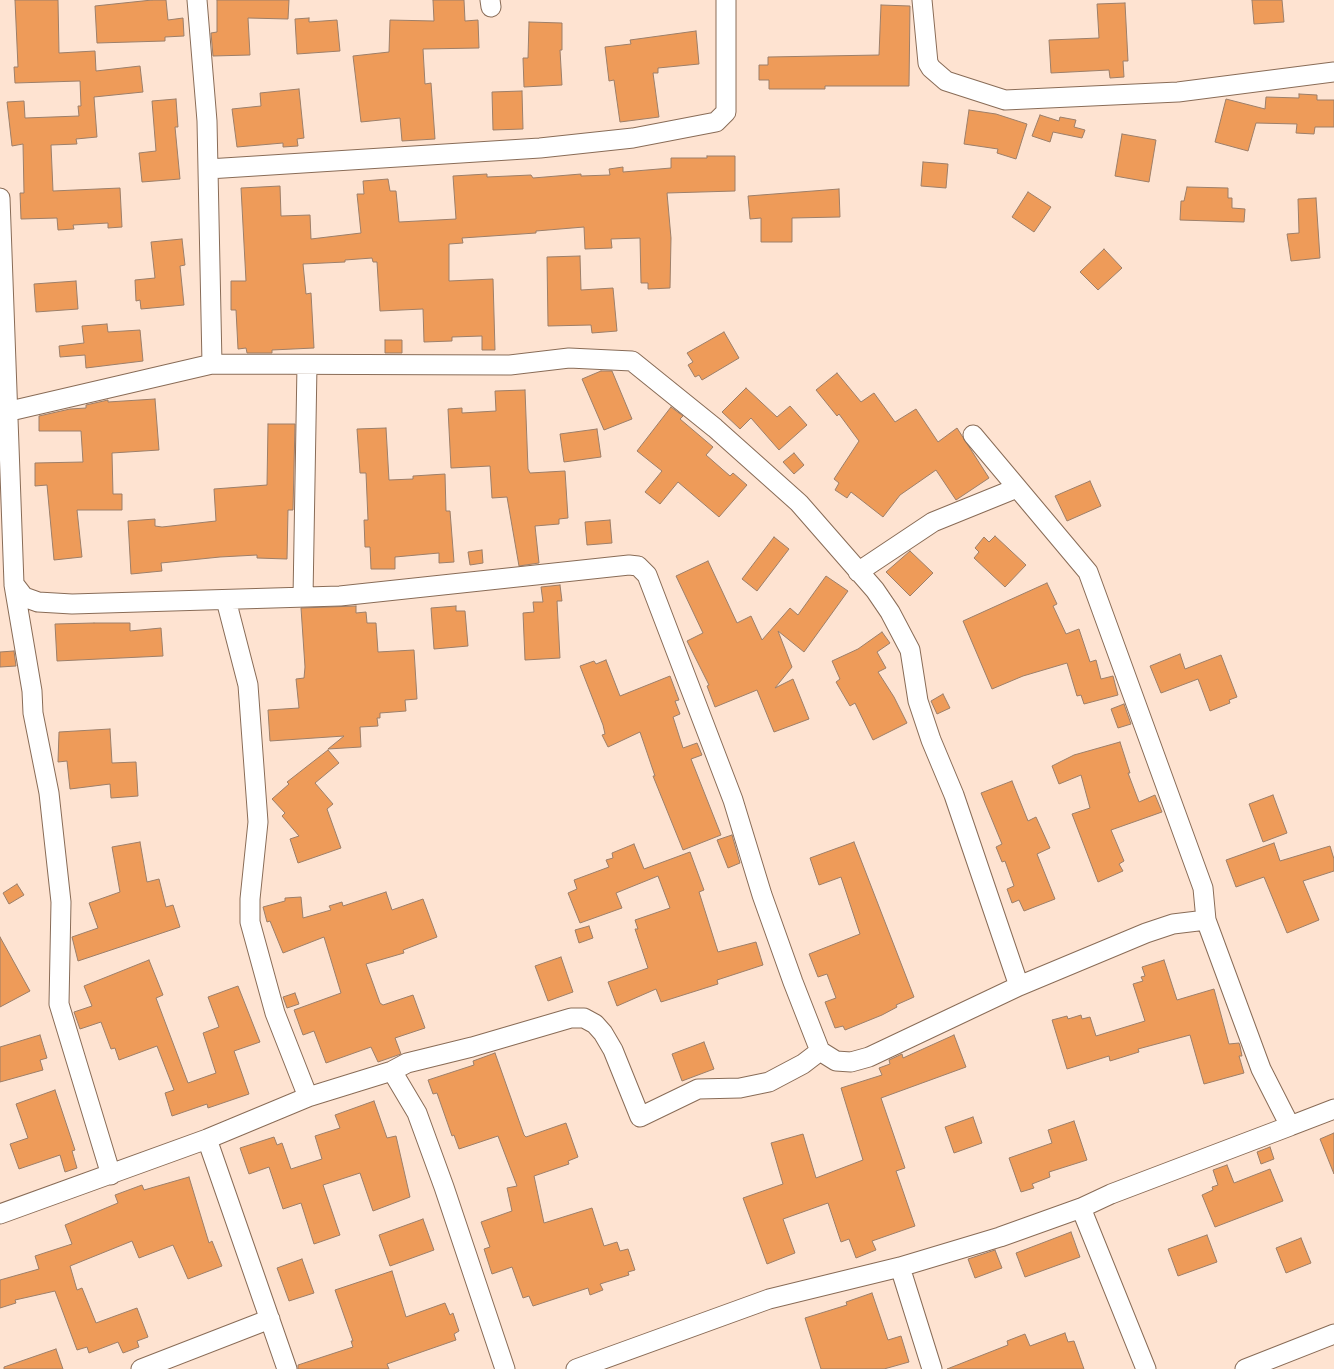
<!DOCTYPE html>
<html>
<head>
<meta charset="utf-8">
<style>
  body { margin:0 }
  canvas { display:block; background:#fee3d1 }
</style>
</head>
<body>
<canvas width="1334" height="1369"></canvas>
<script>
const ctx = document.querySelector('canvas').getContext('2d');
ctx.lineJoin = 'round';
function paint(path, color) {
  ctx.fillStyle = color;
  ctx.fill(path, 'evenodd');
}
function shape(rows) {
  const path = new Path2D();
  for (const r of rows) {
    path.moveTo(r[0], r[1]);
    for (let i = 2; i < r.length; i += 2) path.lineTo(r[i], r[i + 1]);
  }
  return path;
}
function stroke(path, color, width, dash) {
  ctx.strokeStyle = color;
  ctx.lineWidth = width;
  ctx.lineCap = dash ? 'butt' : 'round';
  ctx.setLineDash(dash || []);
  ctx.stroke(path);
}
const building = shape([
  [15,0,58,0,59,53,95,51,96,71,140,66,143,92,94,97,97,137,76,139,77,144,51,145,53,191,120,188,122,227,108,228,108,223,73,225,74,229,58,230,57,218,21,219,20,193,24,193,23,144,12,146,7,102,24,101,25,118,79,116,78,106,81,106,80,81,15,83,14,67,18,67,15,0],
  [152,0,166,0,168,20,183,18,184,36,165,37,165,41,97,43,95,6,152,0],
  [217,0,289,0,288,19,248,18,250,55,213,56,211,33,217,32,217,0],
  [433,0,464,0,465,21,478,20,479,48,423,49,425,84,431,83,435,139,402,141,400,118,361,122,353,56,389,52,390,20,434,21,433,0],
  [1252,0,1282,0,1284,22,1254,24,1252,0],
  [1125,3,1128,61,1123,61,1124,77,1110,78,1109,70,1051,73,1049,40,1099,38,1097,4,1125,3],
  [881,5,910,6,909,86,825,86,825,89,769,89,769,80,759,80,759,65,768,65,768,57,879,55,881,5],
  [309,18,309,22,337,20,340,51,297,54,295,19,309,18],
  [529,22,562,23,562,50,560,50,562,85,524,87,523,58,528,58,529,22],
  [696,31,699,64,658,68,658,73,653,73,659,117,620,122,614,80,609,81,605,47,631,44,630,40,696,31],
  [299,89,304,138,297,139,298,146,283,147,283,143,237,147,232,109,261,106,260,93,299,89],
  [522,91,523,129,493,130,492,92,522,91],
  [1299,94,1317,95,1317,100,1334,100,1334,127,1315,127,1314,134,1296,133,1297,124,1256,123,1248,151,1215,142,1226,99,1265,109,1266,97,1299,98,1299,94],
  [176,99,178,127,175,127,180,179,142,182,139,153,156,151,152,101,176,99],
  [969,110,996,114,1027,124,1016,159,997,153,998,149,964,144,969,110],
  [1040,115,1059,121,1060,117,1076,120,1074,127,1085,130,1082,138,1053,132,1050,142,1032,136,1040,115],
  [1122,134,1156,140,1149,182,1115,176,1122,134],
  [707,156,735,156,735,191,667,193,671,238,670,288,648,289,648,283,641,283,640,238,611,239,612,248,585,249,584,227,536,231,536,233,462,238,463,243,449,244,449,281,493,279,495,350,482,350,482,336,452,337,452,341,424,342,423,309,380,311,377,262,373,262,372,258,345,260,345,262,303,264,306,294,311,293,314,348,272,350,272,353,247,353,246,348,238,349,236,310,231,310,231,281,246,281,241,188,280,186,281,216,310,215,311,239,361,233,357,194,364,194,363,181,388,179,390,191,396,191,399,222,456,219,453,176,487,174,487,177,531,175,533,178,581,174,581,176,610,175,609,169,623,167,623,172,671,168,671,158,707,158,707,156],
  [923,162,948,164,946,188,921,186,923,162],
  [1187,187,1228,188,1228,198,1232,198,1232,208,1245,209,1244,222,1180,220,1181,201,1184,201,1187,187],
  [839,189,840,217,792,218,792,242,761,242,761,218,750,219,748,196,839,189],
  [1028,192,1051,207,1034,232,1012,217,1028,192],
  [1316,198,1320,258,1291,261,1287,234,1299,233,1298,199,1316,198],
  [182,239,185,265,180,266,184,305,141,309,140,300,136,301,135,280,155,278,151,242,182,239],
  [1104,249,1122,268,1098,290,1080,272,1104,249],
  [580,256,581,290,613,288,617,331,592,333,591,325,548,326,547,257,580,256],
  [76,281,78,309,36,312,34,284,76,281],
  [107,324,108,332,140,330,143,361,86,368,85,355,60,357,59,346,84,343,82,326,107,324],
  [724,332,739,358,702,380,699,375,695,377,688,365,693,362,687,353,724,332],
  [385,340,402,340,402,353,385,353,385,340],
  [601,371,612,371,632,419,604,430,582,379,601,371],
  [837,373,861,402,874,393,895,422,916,409,938,442,957,428,989,478,956,500,936,470,900,495,883,517,851,492,847,498,835,490,839,483,834,479,859,441,839,414,837,416,816,390,837,373],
  [746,388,777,417,790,406,807,425,779,450,751,418,740,429,722,412,746,388],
  [525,390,528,469,530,473,565,471,568,518,559,519,559,524,535,526,539,563,519,566,507,497,492,498,490,466,451,468,448,409,462,408,462,413,496,411,495,391,525,390],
  [155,399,159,450,112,453,113,494,122,494,122,510,77,510,82,557,54,560,47,485,35,486,35,463,83,462,81,431,39,431,39,416,70,409,86,408,86,405,108,400,108,402,155,399],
  [671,407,683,416,680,419,713,447,706,455,730,476,733,473,747,485,719,517,678,482,660,504,645,492,662,471,637,451,671,407],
  [268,424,295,424,293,510,288,510,287,559,257,558,257,555,220,557,161,563,162,571,131,574,128,521,155,519,155,526,162,527,216,521,214,489,267,485,268,424],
  [386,428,389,480,413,479,413,476,445,474,446,511,450,511,454,562,439,563,439,553,395,557,395,569,371,569,370,547,365,547,364,520,368,520,366,473,360,473,357,429,386,428],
  [597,429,601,457,564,462,560,434,597,429],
  [794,453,804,465,794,474,783,462,794,453],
  [1090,481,1101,506,1067,521,1055,496,1090,481],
  [610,520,612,543,587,545,585,522,610,520],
  [995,536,1026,565,1005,587,974,558,979,552,975,548,984,537,989,542,995,536],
  [774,537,789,549,757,591,742,579,774,537],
  [482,550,483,563,470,565,468,552,482,550],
  [910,551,933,573,910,596,886,572,910,551],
  [708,561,737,623,751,616,762,640,790,608,798,615,826,576,848,591,804,652,778,631,792,667,775,688,793,679,809,719,774,732,757,690,715,707,707,686,709,685,687,641,703,633,676,576,708,561],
  [1047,583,1057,604,1053,606,1066,634,1079,629,1090,662,1096,660,1101,679,1113,676,1118,695,1084,704,1081,695,1077,696,1067,663,1023,676,992,689,963,621,1047,583],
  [560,585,562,601,557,601,560,658,525,660,523,613,534,612,533,602,543,602,541,587,560,585],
  [356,606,356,613,366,612,367,623,376,623,378,652,414,650,417,699,405,700,406,711,380,713,380,718,377,718,378,726,360,727,361,747,328,749,344,736,270,741,268,710,299,708,296,679,304,678,305,667,301,608,356,606],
  [456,606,456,611,465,611,468,646,434,649,431,608,456,606],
  [94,623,130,623,130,631,161,628,163,656,57,661,55,624,94,623],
  [882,632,890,643,877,652,886,668,878,672,894,697,907,723,873,740,855,703,850,706,836,682,840,679,832,661,858,649,882,632],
  [14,651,16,666,0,667,0,652,14,651],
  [1180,654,1185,669,1221,655,1237,697,1229,700,1230,703,1210,711,1198,679,1161,693,1150,666,1180,654],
  [606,660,620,696,670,676,679,700,675,701,680,714,673,717,683,748,697,743,702,755,691,759,721,835,683,850,653,776,655,776,640,732,608,747,602,735,605,734,603,725,580,666,594,661,596,664,606,660],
  [943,694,950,708,937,714,931,701,943,694],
  [1124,704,1131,724,1118,728,1111,709,1124,704],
  [110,729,112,763,136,762,138,796,111,798,110,784,70,789,67,761,58,762,59,732,110,729],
  [1120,742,1130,773,1128,773,1139,802,1155,795,1162,812,1111,830,1124,861,1119,864,1123,871,1098,882,1072,814,1090,808,1081,775,1059,784,1052,766,1074,755,1120,742],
  [328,750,339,763,315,783,333,804,327,809,341,848,298,863,290,839,299,836,282,816,285,813,272,799,289,784,287,782,328,750],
  [1012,781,1028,821,1036,817,1050,848,1037,854,1055,899,1024,911,1019,900,1012,903,1007,889,1014,886,1005,861,1002,862,996,847,1002,844,981,793,1012,781],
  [1273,795,1287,833,1263,842,1249,804,1273,795],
  [732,835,740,863,728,868,717,840,732,835],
  [140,842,147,882,159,879,166,907,173,905,180,927,78,961,72,937,98,928,89,903,120,892,112,847,140,842],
  [854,842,914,997,896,1005,897,1007,882,1015,845,1030,843,1026,835,1028,825,1002,836,998,827,974,818,977,809,954,860,934,841,877,819,885,810,858,854,842],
  [1274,843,1280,861,1330,846,1334,859,1334,871,1303,881,1319,920,1287,933,1264,877,1236,887,1226,860,1274,843],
  [634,844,644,869,690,852,704,890,699,892,718,952,756,942,763,965,717,980,718,984,661,1002,656,989,617,1006,608,982,648,968,635,929,638,929,635,920,670,908,658,876,616,893,622,908,580,923,568,893,577,889,574,880,609,867,606,860,613,858,612,853,634,844],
  [17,884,24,895,9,904,3,893,17,884],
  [386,892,392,910,423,899,437,937,403,950,404,953,366,964,380,1003,383,1005,413,995,425,1028,395,1038,401,1054,378,1062,371,1047,326,1063,314,1031,303,1035,294,1010,341,993,324,937,283,953,270,921,267,922,263,907,285,901,285,898,301,897,303,918,331,910,329,906,342,902,343,906,386,892],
  [589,926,593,938,579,943,575,930,589,926],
  [0,937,30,991,0,1007,0,937],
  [561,957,573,992,548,1001,535,966,561,957],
  [149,960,163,995,156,998,188,1083,216,1073,203,1033,219,1027,208,997,238,986,260,1042,234,1051,249,1094,208,1108,207,1104,172,1116,165,1093,174,1090,157,1046,119,1060,115,1048,111,1049,101,1022,80,1029,74,1012,92,1006,84,986,149,960],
  [1164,960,1177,1000,1214,989,1229,1044,1239,1043,1240,1046,1242,1056,1239,1056,1244,1073,1204,1084,1190,1035,1138,1049,1139,1052,1110,1061,1109,1056,1067,1069,1052,1020,1067,1016,1068,1019,1081,1015,1082,1019,1090,1017,1096,1036,1145,1021,1133,984,1143,981,1141,977,1145,976,1142,967,1164,960],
  [295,993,299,1004,287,1008,283,997,295,993],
  [40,1035,47,1058,40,1060,43,1070,0,1082,0,1047,40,1035],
  [954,1035,966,1067,881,1098,905,1168,896,1171,915,1226,872,1241,876,1250,856,1258,849,1239,841,1242,828,1203,783,1219,795,1253,767,1264,743,1198,783,1184,771,1143,803,1134,816,1178,863,1160,841,1088,882,1075,879,1068,890,1064,889,1060,902,1054,903,1058,954,1035],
  [704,1042,714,1069,682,1081,672,1054,704,1042],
  [495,1053,524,1135,526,1137,566,1123,578,1157,568,1161,569,1164,534,1176,544,1223,592,1208,604,1246,617,1242,620,1251,628,1249,635,1270,628,1272,629,1275,600,1284,603,1290,590,1295,588,1288,533,1306,529,1296,523,1298,512,1267,492,1274,484,1249,490,1247,481,1222,512,1211,507,1188,517,1186,498,1136,459,1149,454,1135,452,1136,437,1093,433,1094,428,1080,474,1065,473,1061,495,1053],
  [55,1090,75,1150,72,1151,77,1168,65,1172,60,1155,19,1169,10,1144,28,1138,16,1104,55,1090],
  [374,1101,387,1138,396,1136,410,1197,373,1211,360,1173,323,1185,340,1235,314,1244,301,1203,283,1209,269,1167,249,1174,240,1148,274,1137,277,1145,282,1143,291,1169,322,1159,315,1136,340,1128,335,1115,374,1101],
  [973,1117,982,1143,954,1153,945,1127,973,1117],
  [1074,1121,1087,1160,1049,1172,1050,1177,1032,1184,1034,1188,1021,1192,1009,1158,1052,1143,1048,1130,1074,1121],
  [1334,1133,1334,1174,1320,1139,1334,1133],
  [1270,1147,1274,1159,1261,1164,1257,1152,1270,1147],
  [1227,1165,1234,1183,1270,1169,1283,1201,1215,1227,1202,1195,1213,1190,1212,1187,1218,1185,1213,1170,1227,1165],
  [189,1177,209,1243,212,1241,222,1266,188,1279,173,1245,139,1258,132,1241,70,1266,77,1290,82,1288,96,1323,137,1308,148,1337,137,1341,139,1347,123,1353,118,1342,89,1353,87,1347,77,1350,55,1291,15,1300,16,1303,0,1308,0,1280,39,1269,35,1256,72,1244,65,1225,118,1203,115,1195,142,1185,144,1190,189,1177],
  [423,1219,434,1250,390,1266,379,1235,423,1219],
  [1071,1232,1080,1257,1025,1277,1016,1253,1071,1232],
  [1207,1235,1217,1262,1178,1276,1168,1249,1207,1235],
  [1301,1238,1311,1263,1286,1273,1276,1248,1301,1238],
  [995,1250,1002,1268,975,1278,968,1259,995,1250],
  [302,1259,314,1293,289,1301,277,1268,302,1259],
  [392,1271,406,1317,445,1303,450,1315,453,1313,459,1331,454,1334,456,1340,387,1364,389,1369,298,1369,298,1365,353,1347,351,1341,353,1341,335,1290,392,1271],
  [872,1293,888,1340,901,1336,909,1362,884,1369,821,1369,805,1318,847,1305,846,1302,872,1293],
  [1065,1333,1068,1342,1074,1341,1084,1369,947,1369,1008,1345,1007,1341,1025,1334,1030,1346,1065,1333],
  [56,1349,63,1369,4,1369,4,1367,56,1349]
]);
paint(building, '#ee9b59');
stroke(building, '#9d7f69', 1);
const minor = shape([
  [197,0,207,121,212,364],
  [490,0,491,7],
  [922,0,928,63,931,68,946,81,1005,100,1178,92,1334,72],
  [208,169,540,148,633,138,716,122,726,112,726,0],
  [0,198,14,584,24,597,38,602,72,604,340,596,629,565,638,566,647,575,733,800,762,895,793,982,820,1051,836,1061,851,1062,869,1057,1019,986,1146,933,1173,924,1206,920,1261,1069,1290,1126,1334,1109],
  [6,412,212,364,510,365,569,358,632,361,715,428,799,503,875,590,890,612,910,650,918,701,931,740,954,795,1019,986],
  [973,435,1088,572,1203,888,1206,920],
  [858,572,933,522,1017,488],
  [14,585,32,691,33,713,49,793,61,902,59,1004,111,1175],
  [303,597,307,365],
  [226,600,248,685,258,822,250,899,250,922,275,1013,308,1097],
  [392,1071,417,1113,444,1187,505,1369],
  [207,1139,287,1369],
  [1081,1208,1146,1369],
  [0,1214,207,1139,308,1097,392,1071,407,1063,472,1047,571,1018,584,1018,595,1024,603,1033,613,1050,640,1117,698,1089,740,1088,769,1082,803,1064,820,1051],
  [900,1267,932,1369],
  [141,1369,270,1319],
  [576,1369,769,1299,900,1267,1000,1237,1081,1208,1111,1194,1290,1126],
  [1245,1369,1334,1334]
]);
stroke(minor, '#896c57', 21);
stroke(minor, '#fff', 19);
</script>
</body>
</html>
